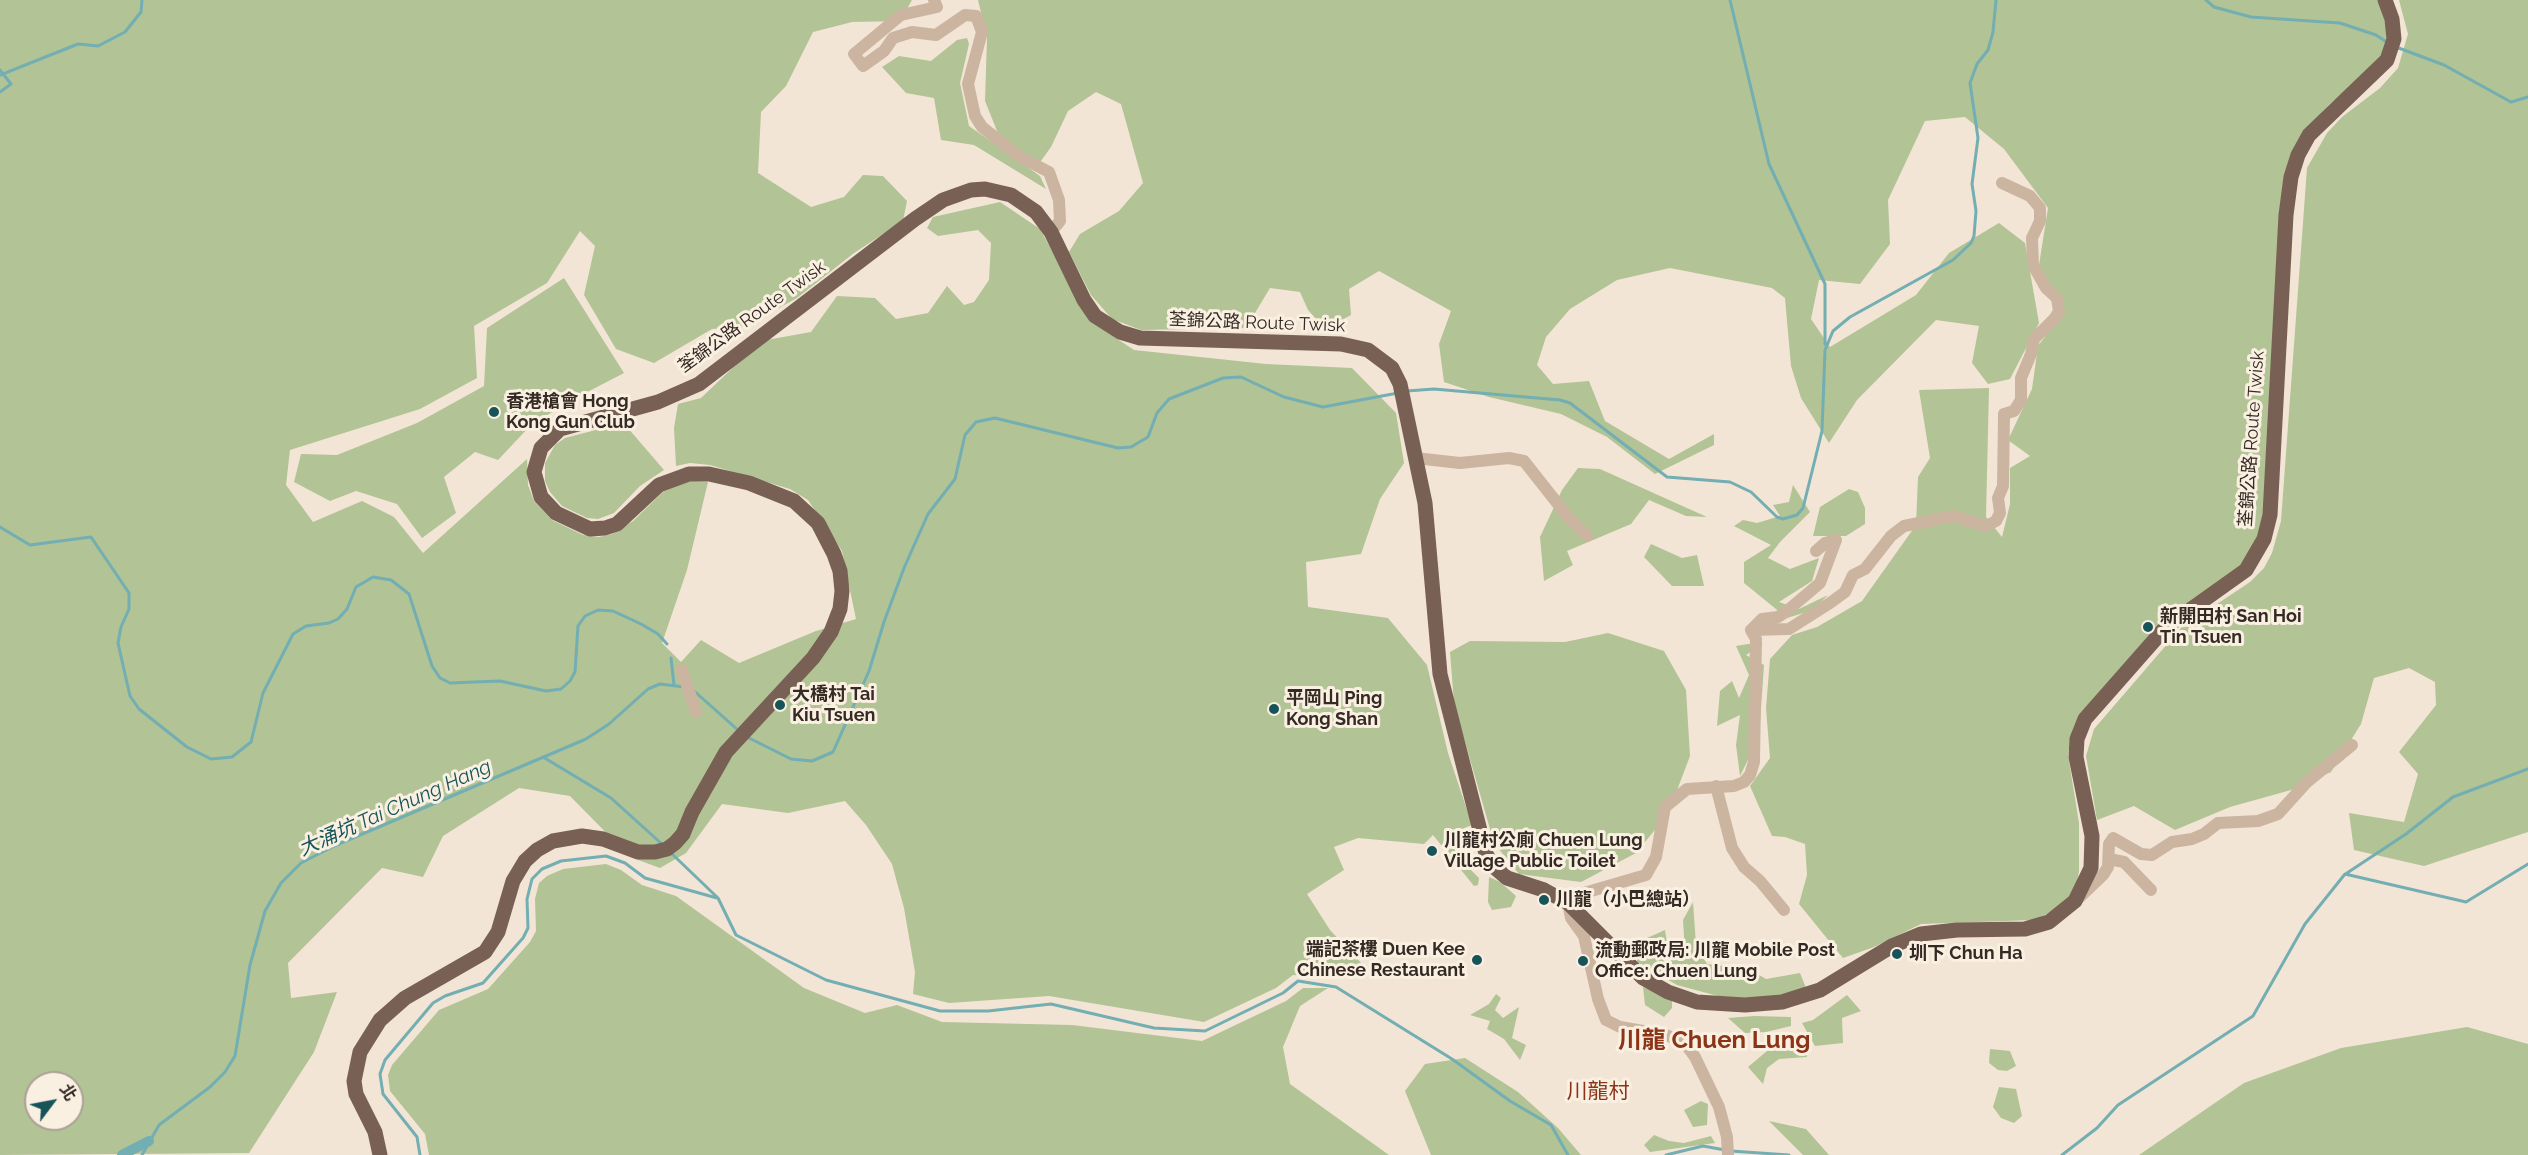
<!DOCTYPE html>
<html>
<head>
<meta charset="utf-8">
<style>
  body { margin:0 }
  #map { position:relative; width:2528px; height:1155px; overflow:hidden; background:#f3e5d5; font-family:Raleway,"Noto Sans TC",sans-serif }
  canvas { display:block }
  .north { position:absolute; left:24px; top:1071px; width:60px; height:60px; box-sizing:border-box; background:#faf0e2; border:2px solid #aba196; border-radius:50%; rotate:58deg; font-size:16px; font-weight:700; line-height:24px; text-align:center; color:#352a24 }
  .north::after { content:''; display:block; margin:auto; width:21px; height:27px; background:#175459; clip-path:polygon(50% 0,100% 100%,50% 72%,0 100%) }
</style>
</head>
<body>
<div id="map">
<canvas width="2528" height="1155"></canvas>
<div class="north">北</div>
</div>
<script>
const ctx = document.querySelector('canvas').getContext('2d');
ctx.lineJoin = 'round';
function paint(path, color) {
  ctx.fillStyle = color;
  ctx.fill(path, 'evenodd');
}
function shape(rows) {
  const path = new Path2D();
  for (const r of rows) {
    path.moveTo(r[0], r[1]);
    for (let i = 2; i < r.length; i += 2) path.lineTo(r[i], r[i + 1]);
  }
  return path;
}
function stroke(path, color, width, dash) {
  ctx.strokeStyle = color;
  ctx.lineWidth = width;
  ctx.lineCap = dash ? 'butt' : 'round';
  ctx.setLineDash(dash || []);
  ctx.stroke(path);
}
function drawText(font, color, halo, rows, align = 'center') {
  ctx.font = font + ' Raleway,"Noto Sans TC",sans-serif';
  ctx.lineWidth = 6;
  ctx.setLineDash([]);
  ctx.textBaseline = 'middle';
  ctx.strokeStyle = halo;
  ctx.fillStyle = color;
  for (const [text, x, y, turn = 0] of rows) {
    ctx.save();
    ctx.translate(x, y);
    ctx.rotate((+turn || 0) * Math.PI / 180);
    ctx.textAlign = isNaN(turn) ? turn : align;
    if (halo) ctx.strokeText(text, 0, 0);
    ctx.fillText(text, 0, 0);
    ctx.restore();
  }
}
paint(shape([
  [0,0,912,0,900,21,852,22,813,32,786,86,761,112,758,173,811,207,844,197,863,175,883,176,907,201,903,221,854,253,797,298,746,326,712,329,654,363,616,349,584,295,595,246,580,231,547,283,474,326,477,378,420,409,290,450,286,485,313,522,362,501,394,517,423,553,527,459,528,485,534,501,552,520,583,535,599,537,612,534,633,521,664,491,691,481,708,482,687,570,662,643,681,662,701,640,739,663,816,631,856,619,842,551,808,500,790,489,710,465,690,463,676,466,674,428,678,404,701,398,761,341,811,332,837,296,875,298,896,319,928,313,947,286,964,305,974,302,989,280,991,243,978,230,938,236,927,228,933,217,1000,202,1040,229,1090,321,1134,350,1266,364,1352,368,1396,413,1404,463,1380,499,1361,554,1306,562,1308,607,1388,618,1427,665,1448,753,1472,825,1457,831,1470,869,1479,878,1478,885,1474,886,1433,835,1424,844,1358,838,1334,847,1344,870,1307,894,1330,930,1364,966,1344,978,1293,975,1276,988,1204,1022,1049,996,949,1003,913,994,915,972,904,908,892,864,866,825,845,801,788,813,722,804,686,853,660,868,630,857,570,796,519,788,443,836,423,877,382,868,288,963,291,998,337,992,314,1052,249,1153,0,1155],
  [36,1083,72,1083,72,1119,36,1119],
  [978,0,2378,0,2388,28,2386,51,2369,74,2330,104,2313,122,2297,146,2263,518,2255,546,2239,569,2170,615,2153,631,2070,740,2068,755,2079,823,2079,871,2076,890,2069,905,2033,920,1921,924,1874,947,1843,958,1799,904,1807,875,1805,844,1785,837,1772,836,1750,786,1770,758,1766,708,1770,659,1792,635,1817,627,1862,601,1916,525,1918,477,1930,458,1919,390,1989,388,1986,517,2002,537,2010,504,2010,468,2030,456,2008,440,2032,389,2038,346,2064,311,2039,265,2048,208,2004,149,1965,117,1925,121,1888,200,1890,244,1860,284,1819,280,1811,319,1830,347,1916,295,1949,253,1999,223,2025,243,2039,323,2010,379,1988,384,1972,363,1979,326,1936,320,1857,400,1829,443,1801,398,1791,366,1785,298,1772,288,1670,268,1617,280,1570,309,1546,337,1537,365,1553,384,1589,381,1605,421,1669,459,1714,434,1714,445,1655,474,1607,437,1561,414,1489,397,1444,382,1439,344,1451,311,1379,271,1349,289,1351,315,1325,329,1308,310,1300,292,1270,288,1246,328,1141,330,1112,319,1091,295,1069,252,1080,234,1119,211,1143,183,1121,104,1096,92,1068,111,1051,147,1038,165,999,136,985,101,987,38],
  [2399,0,2528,0,2528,832,2424,866,2354,850,2349,813,2404,822,2418,774,2399,752,2436,705,2435,682,2409,668,2374,678,2361,724,2331,772,2291,790,2230,807,2175,830,2134,806,2097,820,2086,756,2094,729,2181,628,2250,582,2264,568,2272,553,2281,521,2307,168,2327,133,2342,117,2380,88,2398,68,2408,34],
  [967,38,969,44,960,83,969,126,1040,176,1046,189,974,145,941,140,934,98,906,93,882,67,899,56,931,61,957,40],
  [564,278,624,373,568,402,530,426,498,460,475,452,444,477,456,513,422,538,397,504,356,491,330,501,294,482,301,454,337,455,417,423,484,386,487,328],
  [611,426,627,427,664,470,640,486,614,513,598,519,587,518,562,506,550,492,545,481,545,463,555,445,565,438],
  [1578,468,1600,469,1707,517,1686,516,1649,500,1631,524,1567,551,1573,565,1544,581,1540,537,1562,490],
  [1793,485,1810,512,1780,542,1768,558,1790,569,1819,558,1812,581,1779,602,1799,609,1828,595,1813,610,1787,618,1744,583,1744,562,1771,545,1734,526,1743,520,1757,523,1780,516,1773,505,1789,502],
  [1849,489,1858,492,1865,508,1865,524,1846,536,1813,536,1820,507],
  [1651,544,1682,558,1697,555,1704,586,1672,586,1644,557],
  [1608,633,1664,651,1686,690,1690,756,1668,814,1636,853,1581,882,1519,874,1494,843,1454,703,1450,652,1470,641,1565,642],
  [1748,644,1763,644,1746,655,1764,665,1759,738,1740,776,1736,745,1740,715,1717,726,1720,691,1732,681,1739,698,1749,675,1736,646],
  [606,864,621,870,642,885,676,896,804,988,865,1013,897,1005,942,1022,1072,1025,1202,1041,1286,1001,1303,988,1328,988,1300,1006,1283,1047,1290,1084,1389,1155,429,1155,425,1134,390,1091,388,1075,392,1065,439,1010,488,989,530,942,536,931,535,899,539,883,547,876,563,869],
  [1489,877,1500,882,1516,896,1511,907,1492,910,1488,902],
  [1693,902,1696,945,1707,964,1749,969,1766,979,1800,973,1806,988,1785,996,1756,999,1718,996,1677,985,1637,962,1638,942,1665,930,1669,956,1685,953,1683,920],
  [1643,987,1672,1000,1672,1008,1664,1017,1645,1005],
  [1496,994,1501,998,1495,1010,1503,1018,1519,1007,1512,1038,1526,1045,1520,1060,1504,1039,1487,1029,1490,1021,1470,1015,1489,1004],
  [1847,995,1861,1011,1842,1018,1843,1043,1815,1046,1802,1023,1813,1020],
  [1754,1016,1791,1017,1791,1026,1766,1032,1745,1033,1728,1018],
  [2467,1027,2528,1044,2528,1155,2139,1155,2244,1083,2341,1048],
  [1807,1048,1807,1057,1779,1059,1767,1068,1763,1084,1748,1067,1767,1051],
  [1990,1049,2010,1051,2016,1066,2007,1071,1998,1070,1989,1063],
  [1465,1058,1518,1092,1558,1128,1581,1155,1431,1155,1405,1091,1425,1064],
  [1999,1087,2016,1089,2022,1116,2014,1123,2001,1118,1993,1107],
  [1701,1101,1708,1104,1707,1125,1693,1127,1684,1110],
  [1769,1121,1806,1129,1829,1155,1803,1155],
  [1654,1135,1669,1141,1684,1143,1711,1136,1715,1143,1650,1152,1644,1145]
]), '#b2c395');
stroke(shape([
  [1730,0,1769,164,1825,284,1825,344],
  [2206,0,2214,7,2251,17,2340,23,2376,35,2388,43],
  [2396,47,2444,65,2511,102,2528,97],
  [0,70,11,84,0,92],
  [0,75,78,44,98,46,125,32,141,12,142,0],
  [1407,391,1434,389,1560,400,1570,403,1667,477,1730,482,1751,492,1777,517,1783,519,1797,515,1803,508,1822,431,1825,350,1833,331,1850,317,1953,260,1971,243,1974,236,1976,211,1972,184,1978,138,1970,83,1977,64,1988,50,1993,32,1996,0],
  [0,527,30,545,91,537,129,593,129,609,121,627,118,643,130,696,139,709,187,747,211,759,232,757,251,742,263,693,293,634,306,626,329,623,338,619,347,609,356,587,373,577,391,580,409,594,432,666,440,678,450,683,500,681,546,691,561,689,570,681,575,672,578,626,585,616,598,610,613,611,641,624,658,634,667,644],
  [671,658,674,685],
  [693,690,739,731],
  [747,737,791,759,812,761,833,752,869,671,884,622,904,568,928,514,955,479,965,435,976,422,995,418,1118,448,1131,447,1148,437,1157,413,1169,399,1223,378,1241,377,1284,397,1323,407,1398,393],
  [543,757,611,798,663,845],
  [670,852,718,898,736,935,826,980,940,1011,988,1011,1051,1004,1154,1028,1205,1031,1283,993,1298,981,1336,987,1452,1059,1510,1101,1551,1125,1568,1155],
  [2347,873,2406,834,2453,797,2528,769],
  [1731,1151,1789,1155],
  [142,1155,159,1125,210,1087,225,1072,235,1056,250,965,265,911,281,883,301,863,334,846,586,739,609,724,648,689,660,684,684,687],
  [420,1155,417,1137,383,1094,380,1074,385,1060,433,1003,445,996,483,983,523,938,528,928,527,899,532,879,542,869,561,861,606,856,625,863,645,878,717,898],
  [1666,1155,1703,1146,1725,1150],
  [2062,1155,2097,1128,2118,1105,2253,1016,2305,924,2345,874,2466,902,2528,864]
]), '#72aeb2', 3);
stroke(shape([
  [122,1155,149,1141]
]), '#72aeb2', 10);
stroke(shape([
  [934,0,937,7,901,15,854,54,863,66,884,51,893,38,912,32,936,35,965,15,976,16,982,32,968,84,975,116,982,127,1020,157,1049,172,1059,200,1060,221,1051,232],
  [1415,458,1460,463,1509,458,1524,461,1569,518,1587,536],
  [1751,630,1789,629,1830,603,1845,592,1853,575,1865,569,1891,536,1904,526,1953,516,1986,526,1996,521,2000,513,1998,498,2003,486,2004,414,2014,411,2021,400,2021,378,2031,354,2034,339,2055,318,2059,311,2057,298,2046,288,2033,265,2032,238,2040,221,2040,208,2030,196,2002,183],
  [682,670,696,712],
  [1716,786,1732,848,1744,867,1760,881,1784,910],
  [2109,859,2124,862,2151,890],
  [2079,898,2103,875,2108,867,2109,844,2113,838,2141,854,2152,855,2172,842,2192,839,2204,834,2218,823,2258,821,2278,814,2307,782,2352,745],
  [1728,1155,1727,1137,1719,1107,1695,1057,1684,1042,1666,1035,1620,1027,1606,1020,1598,999,1584,936,1571,918,1568,903,1584,893,1646,875,1656,857,1665,807,1687,789,1734,786,1744,782,1750,775,1754,762,1756,639,1751,630,1762,619,1778,617,1787,611,1820,583,1836,540,1825,543,1816,551]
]), '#cbb5a1', 12);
stroke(shape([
  [380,1155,375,1132,356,1094,354,1081,360,1052,380,1020,405,998,485,952,498,932,513,881,525,861,537,850,553,841,582,836,603,839,638,852,655,852,667,849,675,843,683,834,692,812,726,752,813,658,831,632,840,609,842,591,840,571,834,554,818,523,794,501,749,483,709,474,689,474,659,485,617,524,605,528,590,529,556,513,541,497,534,472,541,448,560,429,658,402,699,384,915,219,943,200,971,190,985,189,1011,195,1036,212,1051,232,1084,300,1095,316,1120,332,1140,338,1341,344,1368,350,1392,368,1400,384,1425,503,1440,674,1486,854,1493,866,1507,878,1544,890,1568,903,1643,978,1668,992,1697,1002,1745,1005,1782,1002,1820,990,1892,946,1921,934,1957,930,2025,929,2049,922,2075,901,2091,868,2092,836,2076,757,2077,739,2085,719,2166,627,2246,570,2264,539,2270,515,2286,215,2291,177,2298,155,2309,135,2387,60,2394,39,2392,19,2385,0]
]), '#786154', 15);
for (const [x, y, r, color] of [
  [494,412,6,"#175459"],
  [2148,627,6,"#175459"],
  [780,705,6,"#175459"],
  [1274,709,6,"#175459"],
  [1432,851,6,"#175459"],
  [1544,900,6,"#175459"],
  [1897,954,6,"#175459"],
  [1477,960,6,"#175459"],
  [1583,961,6,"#175459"]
]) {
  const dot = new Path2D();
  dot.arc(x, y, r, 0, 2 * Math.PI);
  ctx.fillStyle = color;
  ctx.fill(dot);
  stroke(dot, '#faf0e2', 2);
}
drawText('18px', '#352a24', '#faf0e2', [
  ["荃錦公路 Route Twisk",752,317,-36],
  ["荃錦公路 Route Twisk",1257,323,2],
  ["荃錦公路 Route Twisk",2252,439,-86]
]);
drawText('bold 18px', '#352a24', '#faf0e2', [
  ["香港槍會 Hong",506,402],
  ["Kong Gun Club",506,423],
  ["新開田村 San Hoi",2160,617],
  ["Tin Tsuen",2160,638],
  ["大橋村 Tai",792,695],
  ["Kiu Tsuen",792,716],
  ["平岡山 Ping",1286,699],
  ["Kong Shan",1286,720],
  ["川龍村公廁 Chuen Lung",1444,841],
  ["Village Public Toilet",1444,862],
  ["川龍（小巴總站）",1556,900],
  ["端記茶樓 Duen Kee",1465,950,"right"],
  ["Chinese Restaurant",1465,971,"right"],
  ["流動郵政局: 川龍 Mobile Post",1595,951],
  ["Office: Chuen Lung",1595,972],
  ["圳下 Chun Ha",1909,954]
], 'left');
drawText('italic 20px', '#175459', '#faf0e2', [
  ["大涌坑 Tai Chung Hang",395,808,-24]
]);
drawText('21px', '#8b3417', '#faf0e2', [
  ["川龍村",1598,1092]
]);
drawText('bold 24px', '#8b3417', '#faf0e2', [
  ["川龍 Chuen Lung",1714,1041]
]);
</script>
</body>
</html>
